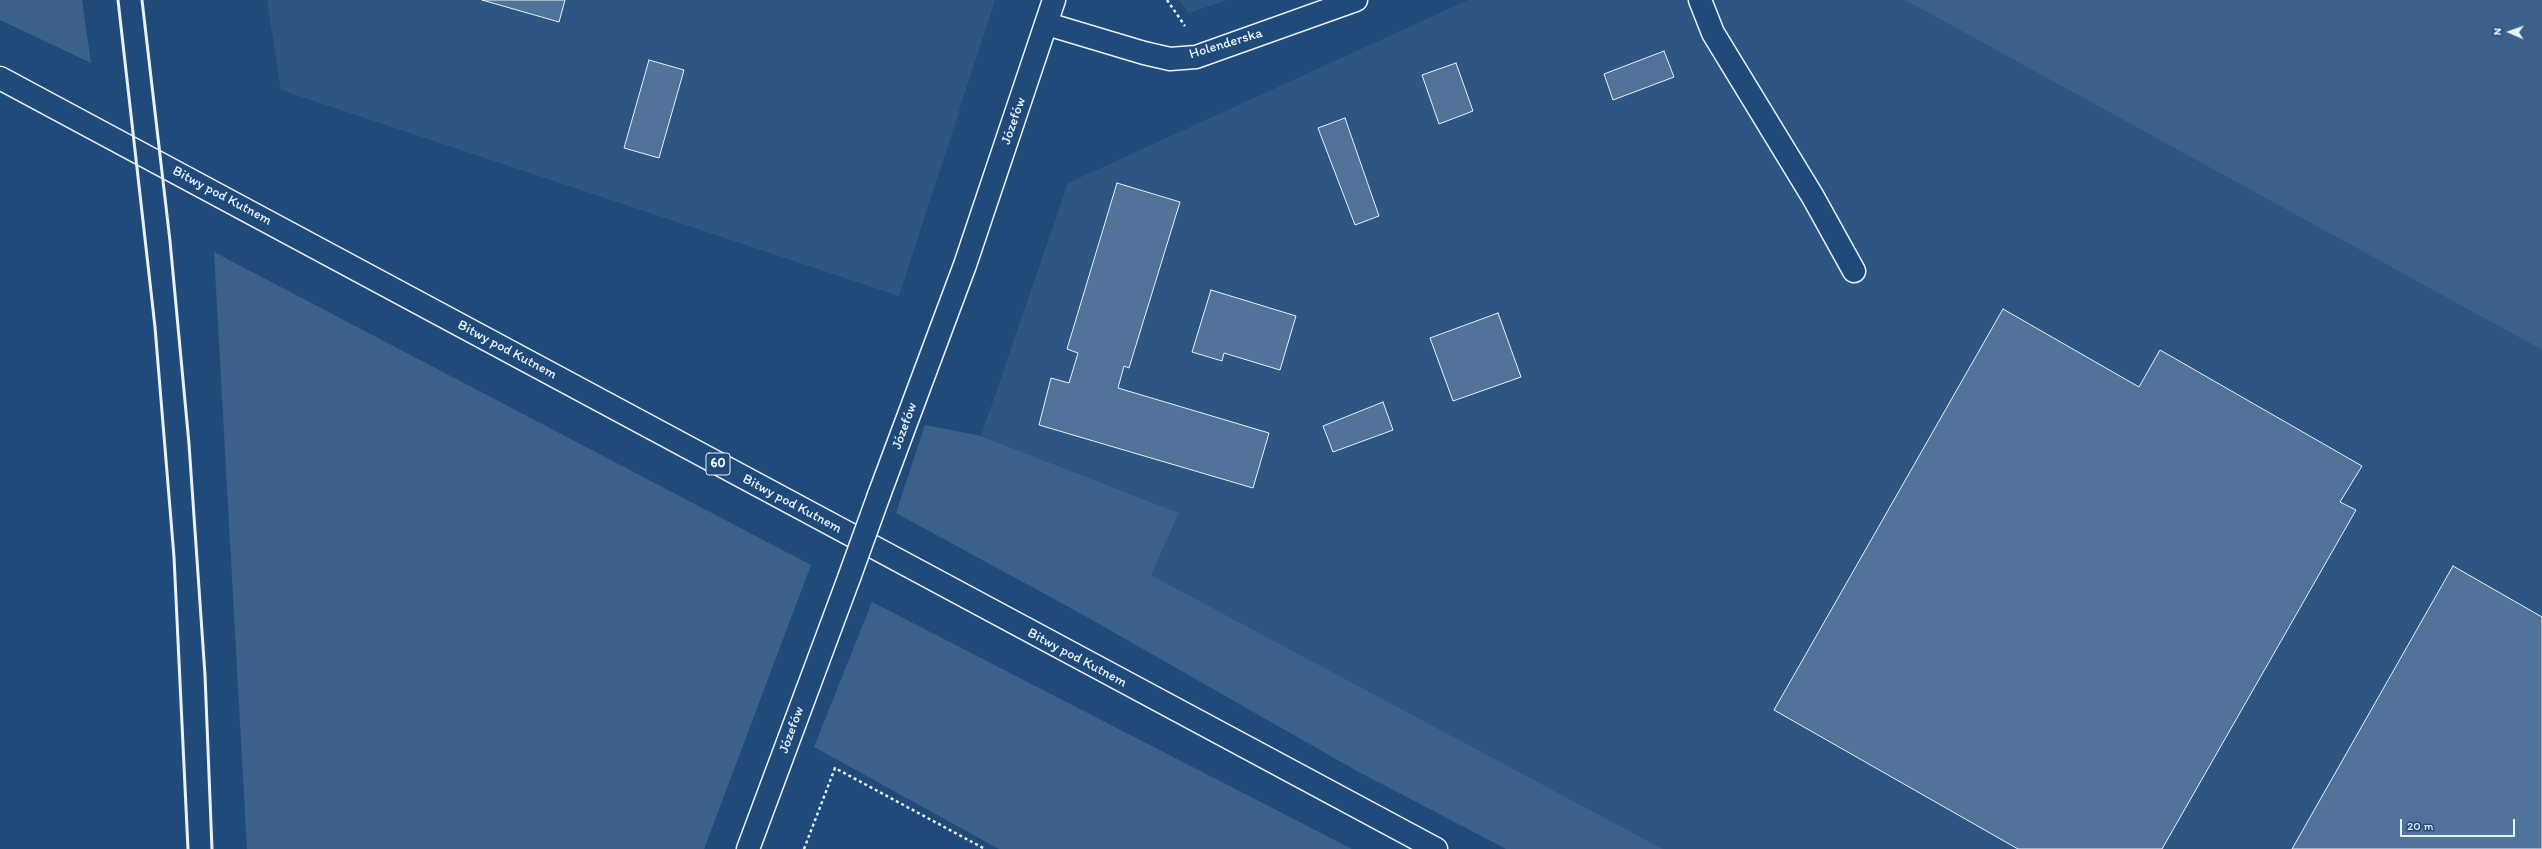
<!DOCTYPE html>
<html>
<head>
<meta charset="utf-8">
<style>
  body { margin:0 }
  #map { position:relative; width:2542px; height:849px; overflow:hidden; background:#1f4a7a; font-family:Itim,sans-serif }
  canvas { display:block }
  .north { position:absolute; left:2490px; top:12px; width:40px; height:40px; -webkit-text-stroke:3px #1f4a7a; paint-order:stroke; rotate:272deg; font-size:11px; font-weight:700; line-height:16px; text-align:center; color:#e8f1f8 }
  .north::after { content:''; display:block; margin:auto; width:14px; height:18px; background:#e8f1f8; clip-path:polygon(50% 0,100% 100%,50% 72%,0 100%) }
  .scale { position:absolute; left:2400px; top:819px; width:115px; height:18px; box-sizing:border-box; border:2px solid #e8f1f8; border-top:0; padding-left:5px; font-size:12px; line-height:14px; white-space:nowrap; color:#e8f1f8; -webkit-text-stroke:3px #1f4a7a; paint-order:stroke }
</style>
</head>
<body>
<div id="map">
<canvas width="2542" height="849"></canvas>
<div class="north">N</div>
<div class="scale">20 m</div>
</div>
<script>
const ctx = document.querySelector('canvas').getContext('2d');
ctx.lineJoin = 'round';
function paint(path, color) {
  ctx.fillStyle = color;
  ctx.fill(path, 'evenodd');
}
function shape(rows) {
  const path = new Path2D();
  for (const r of rows) {
    path.moveTo(r[0], r[1]);
    for (let i = 2; i < r.length; i += 2) path.lineTo(r[i], r[i + 1]);
  }
  return path;
}
function stroke(path, color, width, dash) {
  ctx.strokeStyle = color;
  ctx.lineWidth = width;
  ctx.lineCap = dash ? 'butt' : 'round';
  ctx.setLineDash(dash || []);
  ctx.stroke(path);
}
function drawText(font, color, halo, rows, align = 'center') {
  ctx.font = font + ' Itim,sans-serif';
  ctx.lineWidth = 3;
  ctx.setLineDash([]);
  ctx.textBaseline = 'middle';
  ctx.strokeStyle = halo;
  ctx.fillStyle = color;
  for (const [text, x, y, turn = 0] of rows) {
    ctx.save();
    ctx.translate(x, y);
    ctx.rotate((+turn || 0) * Math.PI / 180);
    ctx.textAlign = isNaN(turn) ? turn : align;
    if (halo) ctx.strokeText(text, 0, 0);
    ctx.fillText(text, 0, 0);
    ctx.restore();
  }
}
paint(shape([
  [267,0,995,0,899,296,281,90],
  [1179,0,1227,0,1189,13],
  [1468,0,1905,0,2542,350,2542,849,1663,849,1151,575,1179,513,981,436,1068,183]
]), '#2e5683');
paint(shape([
  [0,0,82,0,91,63,0,20],
  [1905,0,2542,0,2542,350],
  [214,252,811,565,704,849,247,849],
  [925,425,981,436,1179,513,1151,575,1663,849,1506,849,1357,771,1078,612,896,513],
  [872,602,1352,849,999,849,814,747]
]), '#3c628c');
const building = shape([
  [482,0,565,0,559,22,482,0],
  [1664,51,1674,77,1613,100,1604,74,1664,51],
  [649,60,684,70,659,158,624,148,649,60],
  [1456,63,1473,111,1439,124,1422,75,1456,63],
  [1345,118,1379,216,1355,225,1318,128,1345,118],
  [1117,183,1180,202,1129,368,1124,366,1118,388,1269,433,1253,488,1039,425,1051,378,1069,383,1078,353,1067,349,1117,183],
  [1211,290,1296,316,1280,370,1224,353,1222,361,1192,352,1211,290],
  [2003,309,2139,387,2160,350,2362,466,2340,502,2356,510,2162,849,2018,849,1774,710,2003,309],
  [1498,313,1521,377,1453,401,1430,338,1498,313],
  [1383,402,1393,430,1333,452,1323,426,1383,402],
  [2453,566,2542,617,2542,849,2292,849,2453,566]
]);
paint(building, '#517399');
stroke(building, '#e8f1f8', 1);
const service = shape([
  [1700,0,1713,33,1813,197,1854,271]
]);
const minor = shape([
  [1047,24,1144,53,1170,59,1196,57,1356,0],
  [879,495,965,265,1054,0],
  [748,849,849,578]
]);
const primary = shape([
  [0,78,1436,849]
]);
stroke(service, '#e8f1f8', 25);
stroke(minor, '#e8f1f8', 25);
stroke(primary, '#e8f1f8', 25);
stroke(shape([
  [1167,0,1185,26],
  [804,849,835,768,985,849]
]), '#e8f1f8', 2.5, [3, 3]);
stroke(service, '#1f4a7a', 22);
stroke(minor, '#1f4a7a', 22);
stroke(primary, '#1f4a7a', 22);
stroke(shape([
  [118,0,155,327,174,557,188,849],
  [142,0,170,241,189,444,205,675,212,849]
]), '#e8f1f8', 3);
const minorBridge = shape([
  [849,578,879,495]
]);
stroke(minorBridge, '#e8f1f8', 25, []);
stroke(minorBridge, '#1f4a7a', 22);
for (const [x, y, w] of [
  [718,464,24]
]) {
  const box = new Path2D();
  box.roundRect(x - w / 2, y - 11, w, 22, 3);
  ctx.fillStyle = '#1f4a7a';
  ctx.fill(box);
  stroke(box, '#e8f1f8', 1);
}
drawText('bold 13px', '#e8f1f8', null, [
  ["60",718,464]
]);
drawText('14px', '#e8f1f8', '#1f4a7a', [
  ["Holenderska",1226,44,-17],
  ["Józefów",1014,121,-71],
  ["Bitwy pod Kutnem",222,196,28],
  ["Bitwy pod Kutnem",507,350,28],
  ["Józefów",905,426,-70],
  ["Bitwy pod Kutnem",792,504,28],
  ["Bitwy pod Kutnem",1077,658,28],
  ["Józefów",792,730,-70]
]);
</script>
</body>
</html>
